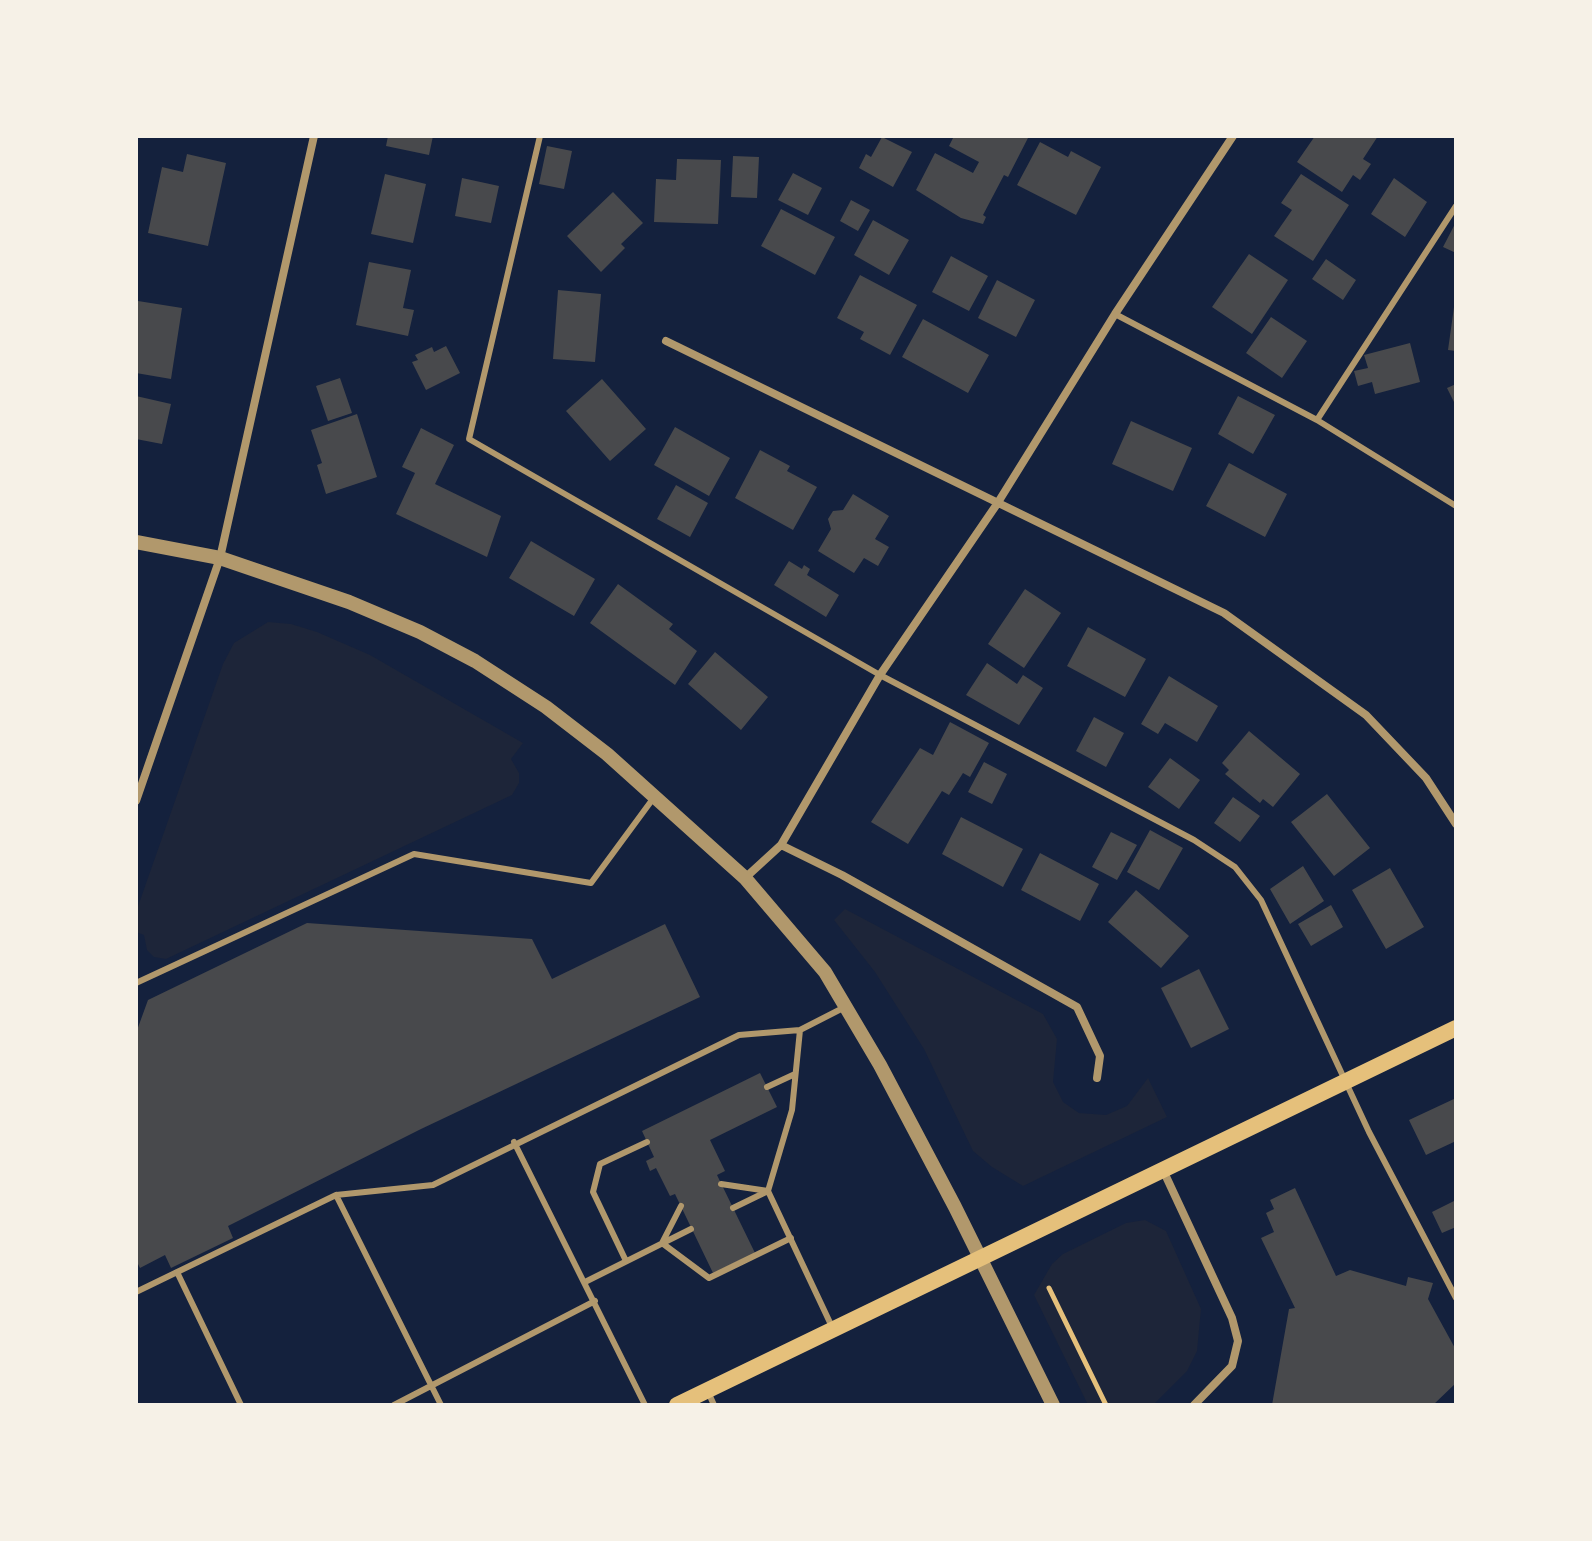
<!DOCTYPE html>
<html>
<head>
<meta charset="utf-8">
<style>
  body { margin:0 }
  #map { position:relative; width:1592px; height:1541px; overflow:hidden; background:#14213d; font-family:Arial,sans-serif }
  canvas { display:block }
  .frame { position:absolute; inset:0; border:138px solid #f6f1e7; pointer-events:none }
</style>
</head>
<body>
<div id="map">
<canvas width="1592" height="1541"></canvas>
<div class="frame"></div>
</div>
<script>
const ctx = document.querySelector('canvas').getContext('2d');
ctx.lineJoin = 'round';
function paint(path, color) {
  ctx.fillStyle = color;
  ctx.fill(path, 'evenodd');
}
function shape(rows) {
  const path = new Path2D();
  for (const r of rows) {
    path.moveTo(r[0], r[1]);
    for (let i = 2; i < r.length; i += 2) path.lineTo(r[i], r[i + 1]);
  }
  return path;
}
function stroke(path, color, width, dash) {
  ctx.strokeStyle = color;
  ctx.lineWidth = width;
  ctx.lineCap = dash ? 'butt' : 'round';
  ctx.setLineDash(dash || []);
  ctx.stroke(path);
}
paint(shape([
  [268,622,291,624,317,632,370,655,523,743,511,759,519,773,519,783,512,795,166,959,154,957,147,950,144,935,136,932,136,912,223,664,234,643],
  [845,909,1043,1014,1057,1039,1053,1082,1063,1102,1079,1113,1106,1115,1127,1106,1148,1078,1167,1117,1023,1186,992,1167,973,1151,924,1049,875,972,834,920],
  [1145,1220,1166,1231,1201,1309,1197,1351,1187,1371,1153,1405,1088,1405,1034,1295,1052,1264,1063,1254,1126,1223]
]), '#1d2539');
paint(shape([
  [388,136,433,136,429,155,386,146],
  [954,136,1029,136,1008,177,1004,175,983,215,986,217,983,224,961,218,916,190,935,153,973,173,979,162,949,146],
  [1315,136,1378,136,1363,159,1371,164,1360,180,1353,175,1342,192,1297,162],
  [882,137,912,152,893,187,859,168,866,154,871,157],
  [1040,142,1068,157,1071,151,1101,167,1076,215,1017,185],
  [547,146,572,151,564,189,539,184],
  [187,154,226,163,208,246,148,233,162,167,183,172],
  [733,156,759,157,757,198,731,197],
  [677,159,721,160,718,224,654,222,656,179,676,180],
  [793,173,822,188,808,215,778,200],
  [385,174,426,184,413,243,371,234],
  [1301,174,1349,205,1313,261,1274,236,1292,210,1281,203],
  [462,178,499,186,491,223,455,216],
  [1394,178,1427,202,1405,237,1371,214],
  [613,192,643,223,621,244,625,248,601,272,567,236],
  [851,200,870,210,858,231,840,221],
  [781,209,835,237,815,275,761,246],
  [873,220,909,240,889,275,854,255],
  [1456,222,1456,253,1443,247],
  [1249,254,1288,280,1252,334,1212,307],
  [951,256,988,276,969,311,932,292],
  [1326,259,1356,280,1343,300,1312,279],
  [369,262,411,270,403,308,414,310,408,336,356,325],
  [860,275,917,305,890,355,860,339,864,332,837,318],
  [997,280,1035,300,1016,337,978,318],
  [558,290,601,294,595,362,553,359],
  [138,301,182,308,171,379,136,373],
  [1454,307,1456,307,1456,351,1448,350],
  [1271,317,1307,341,1282,378,1246,353],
  [923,319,989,355,968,393,902,357],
  [1410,343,1420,382,1375,394,1372,382,1358,386,1354,371,1368,368,1364,355],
  [446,346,460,373,426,390,412,362,418,360,415,355,432,347,434,352],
  [340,378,352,413,328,421,316,386],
  [602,379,646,429,610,461,566,411],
  [1456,384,1456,406,1447,388],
  [136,396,171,404,162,444,136,439],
  [1238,396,1275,415,1253,454,1218,434],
  [357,414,377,477,326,494,317,465,322,463,311,430],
  [1131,421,1192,448,1173,491,1112,464],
  [675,427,730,458,709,496,654,465],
  [421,428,454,445,435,484,501,516,487,557,396,514,415,473,402,467],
  [760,450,790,466,787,471,817,487,793,530,735,498],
  [1229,463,1287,494,1265,537,1206,506],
  [676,485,708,503,690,537,657,519],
  [853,494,889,516,875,539,889,547,878,566,864,558,854,573,818,551,831,529,828,519,833,511,843,510],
  [531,541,595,579,574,616,509,578],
  [789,561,802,569,804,565,810,569,807,575,839,595,826,617,774,585],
  [618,584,673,624,669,629,697,651,675,685,590,623],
  [1025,589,1061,613,1024,668,988,644],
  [1088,627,1146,659,1125,697,1067,666],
  [715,652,768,697,741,730,688,684],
  [987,663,1017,684,1023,675,1043,688,1019,725,966,695],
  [1169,676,1218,706,1197,742,1165,723,1158,734,1141,724],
  [1094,717,1124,733,1106,767,1076,751],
  [950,722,989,743,970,777,963,773,949,795,942,791,908,844,871,822,920,748,933,755],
  [1249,731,1300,774,1273,807,1263,799,1260,803,1225,774,1229,770,1222,763],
  [1170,758,1200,780,1179,809,1148,787],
  [984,762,1007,774,992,804,968,792],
  [1327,794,1370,848,1334,876,1291,822],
  [1233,797,1260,816,1240,842,1214,823],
  [961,817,1023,849,1003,887,942,854],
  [1150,830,1183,848,1159,890,1127,872],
  [1111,832,1137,845,1117,880,1092,867],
  [1040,853,1099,884,1080,921,1021,890],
  [1303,866,1324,901,1290,924,1270,889],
  [1390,868,1424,927,1386,949,1352,890],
  [1136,890,1189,936,1161,968,1108,922],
  [1331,905,1343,927,1311,946,1298,924],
  [307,923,532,939,552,979,665,924,700,997,421,1129,228,1226,233,1238,171,1268,165,1255,140,1268,136,1260,136,1033,148,1000],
  [1199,969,1229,1029,1191,1048,1161,988],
  [760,1073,777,1107,710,1140,725,1171,717,1175,755,1253,713,1273,675,1194,670,1196,656,1168,650,1171,646,1161,654,1157,642,1131],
  [1456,1098,1456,1141,1426,1155,1409,1120],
  [1295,1188,1336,1276,1350,1270,1406,1286,1408,1277,1433,1283,1428,1299,1456,1350,1456,1383,1433,1405,1272,1405,1289,1309,1295,1308,1261,1238,1274,1232,1266,1213,1274,1209,1270,1200],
  [1456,1200,1456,1227,1442,1233,1432,1212]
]), '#48494c');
stroke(shape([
  [1049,1288,1106,1405]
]), '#e5c07b', 5);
stroke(shape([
  [540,136,469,439,880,675,1194,840,1235,867,1261,900,1369,1132,1456,1298],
  [1115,314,1317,420,1456,506],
  [1317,420,1456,206],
  [136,983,414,854,591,883,655,796],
  [800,1030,792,1110,768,1191,833,1329],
  [767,1087,795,1074],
  [514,1142,645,1405],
  [721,1184,768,1191],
  [336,1195,441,1405],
  [681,1206,662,1243,709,1278,791,1238],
  [733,1208,768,1191],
  [626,1261,593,1192,600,1164,647,1142],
  [177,1272,241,1405],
  [585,1282,691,1229],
  [136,1292,336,1195,433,1185,739,1035,800,1030,845,1007],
  [709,1394,714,1405],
  [394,1405,595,1301]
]), '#b1986c', 6);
stroke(shape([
  [666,341,1224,613,1366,715,1426,778,1456,824],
  [136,801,220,558,314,136],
  [781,845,842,875,1077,1007,1100,1056,1097,1078],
  [745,878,781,845,880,675,997,504,1115,314,1233,136],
  [1163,1170,1232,1318,1238,1341,1232,1366,1194,1405]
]), '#b1986c', 8);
stroke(shape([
  [136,542,220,558,349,602,420,632,475,661,546,707,607,754,745,878,825,972,880,1065,955,1207,1053,1405]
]), '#b1986c', 14);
stroke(shape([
  [677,1405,1456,1028]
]), '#e5c07b', 16);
</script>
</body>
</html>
